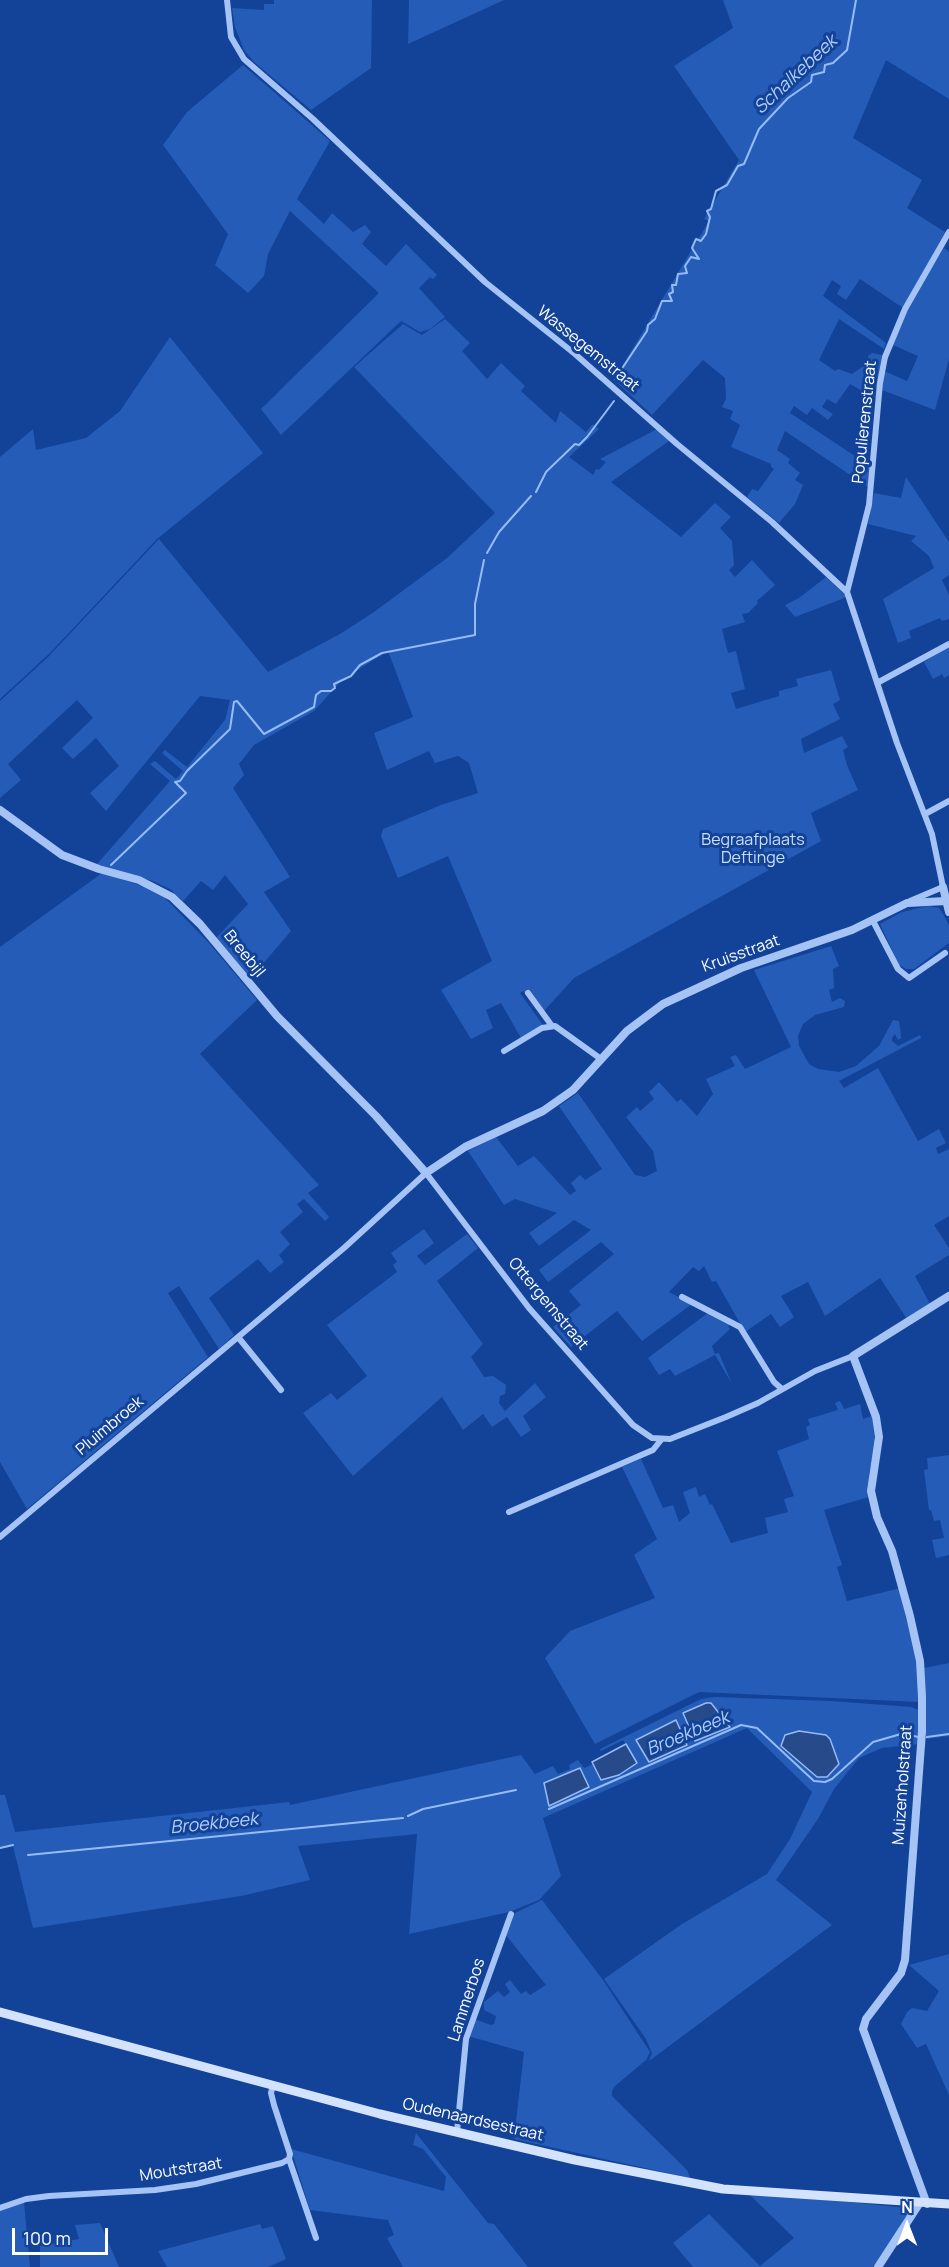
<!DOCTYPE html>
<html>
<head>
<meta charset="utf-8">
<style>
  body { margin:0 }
  #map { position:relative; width:949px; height:2267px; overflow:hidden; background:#124399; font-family:Manrope,sans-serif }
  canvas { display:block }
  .north { position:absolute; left:877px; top:2195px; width:60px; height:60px; -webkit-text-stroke:4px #124399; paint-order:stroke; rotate:0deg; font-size:16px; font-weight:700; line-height:24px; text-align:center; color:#fff }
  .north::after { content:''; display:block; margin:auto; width:21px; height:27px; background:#fff; clip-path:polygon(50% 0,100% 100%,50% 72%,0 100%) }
  .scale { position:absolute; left:12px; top:2228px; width:96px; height:27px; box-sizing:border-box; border:3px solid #fff; border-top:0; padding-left:8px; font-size:18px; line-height:21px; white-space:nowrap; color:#fff; -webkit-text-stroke:4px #124399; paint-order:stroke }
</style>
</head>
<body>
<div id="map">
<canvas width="949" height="2267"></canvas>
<div class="north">N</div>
<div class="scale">100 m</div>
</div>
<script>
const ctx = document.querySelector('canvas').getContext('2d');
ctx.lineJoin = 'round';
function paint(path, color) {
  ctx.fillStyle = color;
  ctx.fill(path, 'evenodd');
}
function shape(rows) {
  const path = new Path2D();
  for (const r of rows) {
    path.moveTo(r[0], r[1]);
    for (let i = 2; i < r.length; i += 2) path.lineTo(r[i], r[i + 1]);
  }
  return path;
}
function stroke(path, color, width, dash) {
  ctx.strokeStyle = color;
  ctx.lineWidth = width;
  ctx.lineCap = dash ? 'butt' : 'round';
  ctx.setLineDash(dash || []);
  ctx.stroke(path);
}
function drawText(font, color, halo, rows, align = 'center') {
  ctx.font = font + ' Manrope,sans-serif';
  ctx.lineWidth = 6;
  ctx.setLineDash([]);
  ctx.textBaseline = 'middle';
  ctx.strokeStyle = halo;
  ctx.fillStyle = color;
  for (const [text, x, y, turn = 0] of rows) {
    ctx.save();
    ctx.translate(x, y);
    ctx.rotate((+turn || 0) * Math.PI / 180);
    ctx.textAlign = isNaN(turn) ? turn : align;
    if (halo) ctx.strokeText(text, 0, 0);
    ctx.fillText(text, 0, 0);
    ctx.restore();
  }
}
paint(shape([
  [274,0,372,0,371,68,311,110,254,62,244,50,235,27,232,8,264,10,264,4,274,4],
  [409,0,504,0,408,44],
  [723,0,949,0,949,99,886,60,853,138,922,180,907,208,945,232,903,308,860,279,846,300,837,294,841,286,832,280,823,296,886,343,884,349,839,319,819,360,835,371,838,369,852,374,868,363,868,356,872,353,882,355,875,398,850,384,836,404,827,399,822,407,833,414,828,420,812,408,807,415,794,406,790,413,870,466,868,487,785,431,777,450,790,459,788,463,800,473,795,480,803,485,795,504,779,523,747,497,752,489,758,491,774,469,771,467,771,464,731,447,740,425,730,419,733,411,722,407,726,399,725,378,703,360,652,415,614,380,709,221,704,219,739,160,674,66,733,28],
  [243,65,330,141,297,199,324,224,332,213,353,232,365,225,371,232,362,244,386,266,406,244,437,275,433,279,430,277,419,288,445,317,430,329,420,332,401,321,281,435,261,409,379,293,290,211,268,254,264,276,248,293,215,265,228,234,163,145,187,112],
  [944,248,949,252,949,359,935,410,882,390,884,371,907,381,918,356,893,345,914,295],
  [445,319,470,343,462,351,487,379,501,363,525,386,521,391,556,423,560,411,586,432,593,424,599,429,569,457,593,475,596,469,599,470,606,462,600,459,657,429,669,441,611,482,681,537,715,503,731,517,720,528,732,541,734,565,729,570,735,577,752,560,775,585,757,601,758,603,748,613,742,614,745,622,722,629,728,653,736,651,745,689,731,693,736,709,779,696,779,691,798,686,796,679,831,670,840,700,833,704,840,719,801,739,804,753,842,736,848,747,843,750,847,765,858,790,811,813,821,841,574,978,543,1012,523,991,520,993,543,1025,521,1038,501,1003,486,1010,493,1028,471,1039,441,990,492,961,448,856,398,878,381,836,383,829,441,805,478,793,469,763,458,756,435,763,429,751,387,770,374,733,413,717,388,651,343,679,314,711,254,745,239,764,244,775,233,788,290,877,264,892,291,931,250,979,216,938,248,904,225,875,213,890,201,881,183,901,170,889,153,881,97,864,170,781,150,764,155,761,176,779,183,771,162,753,165,750,187,767,225,720,230,700,200,696,106,811,90,793,119,766,96,738,73,759,62,748,93,718,77,700,8,764,21,780,0,798,0,701,48,657,159,539,268,672,340,634,374,612,447,558,495,513,354,367,403,324,422,335],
  [170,337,263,453,157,539,50,653,0,699,0,457,33,429,36,450,86,438,120,411],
  [906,477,949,542,949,575,942,580,949,595,949,619,942,621,940,618,909,631,911,638,898,643,883,599,934,568,929,556,911,541,916,536,868,524,874,493,901,498],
  [826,577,847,597,795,617,785,605,799,598],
  [949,646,949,675,944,678,942,674,933,679,924,662],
  [102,873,158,891,209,943,257,1000,200,1054,319,1185,308,1193,329,1217,325,1221,304,1199,297,1204,303,1212,280,1232,290,1244,279,1255,284,1262,270,1273,258,1259,209,1298,234,1335,219,1349,179,1286,168,1293,208,1357,27,1509,0,1462,0,947],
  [928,906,939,908,943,914,949,925,949,943,914,969,906,969,899,965,880,924,902,912],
  [831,946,839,966,833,969,834,988,829,990,832,1002,840,998,845,1001,844,1007,815,1015,803,1024,798,1036,799,1046,809,1064,818,1069,839,1072,856,1066,879,1046,893,1020,899,1021,900,1027,901,1038,898,1040,895,1034,892,1038,892,1041,898,1046,920,1035,921,1038,839,1081,844,1088,878,1068,918,1141,939,1129,946,1143,936,1148,938,1154,949,1149,949,1216,934,1225,949,1248,949,1255,915,1276,930,1304,907,1319,880,1278,825,1316,808,1282,781,1296,794,1317,780,1327,771,1314,745,1332,716,1281,712,1282,704,1266,699,1271,693,1267,669,1292,692,1304,642,1341,617,1311,571,1347,553,1327,581,1305,569,1291,614,1254,601,1242,548,1282,539,1270,591,1230,574,1220,539,1246,529,1233,557,1213,515,1199,504,1205,468,1151,496,1137,518,1166,534,1156,570,1195,576,1191,571,1183,580,1175,585,1180,602,1169,559,1106,578,1093,635,1175,645,1177,657,1171,653,1151,626,1117,637,1107,640,1111,654,1099,649,1092,659,1082,677,1102,681,1099,697,1116,713,1094,706,1079,735,1066,730,1057,736,1055,745,1069,791,1047,754,970],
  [424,1229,434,1243,417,1256,425,1265,467,1234,478,1248,437,1281,483,1344,471,1357,484,1377,493,1376,506,1385,505,1394,500,1396,499,1403,505,1411,535,1383,546,1397,523,1416,531,1430,521,1437,507,1417,492,1427,483,1414,463,1430,442,1397,353,1476,303,1413,331,1393,337,1400,367,1376,327,1325,397,1272,393,1265,397,1262,391,1253],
  [709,1312,732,1323,728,1326,730,1329,712,1346,715,1354,719,1353,732,1384,715,1355,675,1376,670,1369,659,1375,648,1358],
  [840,1401,844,1409,860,1404,863,1419,872,1416,875,1443,869,1474,869,1497,824,1510,842,1565,837,1567,847,1601,901,1588,918,1666,920,1702,699,1692,595,1744,545,1658,570,1631,655,1598,634,1555,657,1539,622,1467,641,1459,663,1508,673,1505,679,1522,690,1513,683,1492,696,1487,699,1497,705,1494,710,1505,712,1504,731,1543,768,1533,765,1518,788,1512,784,1499,794,1496,777,1451,809,1439,806,1427,810,1425,808,1419,838,1410,835,1403],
  [949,1455,949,1555,936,1558,932,1540,944,1538,940,1520,934,1521,931,1510,929,1510,924,1470,928,1469,927,1458],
  [949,1663,949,1736,926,1739,924,1668],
  [715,1697,831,1701,911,1707,919,1710,919,1744,882,1748,859,1758,834,1789,818,1819,776,1880,832,1925,649,2061,652,2053,646,2039,604,1979,682,1924,767,1874,790,1839,812,1792,747,1728,543,1818,561,1876,539,1900,509,1912,409,1934,417,1834,298,1846,310,1880,241,1896,33,1928,13,1846,0,1849,0,1795,5,1795,15,1832,289,1802,290,1805,521,1755,535,1774,553,1766,558,1774,570,1769,569,1765,578,1760,584,1768,593,1764,601,1780,637,1763,623,1740,601,1751,600,1749,701,1699],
  [684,1713,725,1719,729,1727,695,1740],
  [799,1731,826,1735,830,1739,837,1758,827,1777,817,1777,781,1747,785,1735],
  [580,1768,549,1805,544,1783],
  [542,1900,603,1980,650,2052,646,2060,615,2086,612,2091,612,2096,687,2170,690,2178,514,2139,524,2052,468,2036,474,2019,491,2025,494,2024,496,2016,484,2010,484,2002,498,1991,504,1997,510,1992,505,1984,510,1980,521,1994,526,1991,530,1995,546,1985,505,1934,511,1915],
  [949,1954,949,2095,926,2044,917,2048,901,2024,907,2012,912,2008,927,2011,939,1991,909,1965],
  [416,2133,488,2223,494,2224,528,2267,403,2267,387,2238,394,2235,388,2220,310,2210,291,2149,444,2191,446,2177,423,2149,413,2145],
  [750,2195,811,2198,907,2208,911,2214,873,2267,693,2267,673,2243,709,2214,760,2266,794,2238],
  [24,2202,30,2267,0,2267,0,2210],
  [100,2223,119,2267,40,2267,40,2246,79,2239,75,2225],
  [260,2224,262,2229,273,2226,286,2259,268,2267,167,2267,158,2251]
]), '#255cb7');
const water = shape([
  [706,1703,711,1703,730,1727,695,1741,683,1713,706,1703],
  [676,1720,687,1745,649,1762,636,1740,676,1720],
  [799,1731,826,1735,830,1739,839,1764,827,1777,817,1777,781,1746,785,1735,799,1731],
  [626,1744,637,1763,619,1775,601,1780,592,1762,626,1744],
  [580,1768,589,1787,549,1806,544,1783,580,1768]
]);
paint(water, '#264a8a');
stroke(water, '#96bcf7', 1.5);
stroke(shape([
  [615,379,647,331,648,325,655,319,662,301,672,301,669,294,673,292,672,285,676,285,678,274,687,273,685,266,691,257,699,259,692,248,696,239,701,241,706,234,710,217,707,211,711,209,716,191,727,185,738,166,744,164,759,129,788,98,811,82,812,75,824,72,825,65,833,63,847,50,856,0],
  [536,492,546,472,575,444,579,445,587,437,614,401],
  [487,553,499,532,531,496],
  [111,865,186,793,175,782,180,781,187,771,230,729,234,702,237,701,264,734,314,707,316,695,321,691,331,691,335,688,334,684,351,676,360,665,382,653,475,635,475,604,484,560],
  [927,1737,949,1734],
  [549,1809,741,1725,757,1728,814,1781,825,1782,832,1779,873,1742,901,1734,919,1737],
  [408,1816,423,1809,516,1790],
  [0,1848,13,1845],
  [28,1855,403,1818]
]), '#96bcf7', 2);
stroke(shape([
  [227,0,231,37,244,59,313,119,485,282,575,354,677,444,772,522,847,592,897,743,932,834,943,887,910,901],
  [847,592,869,505,880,383,885,357,905,309,949,232],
  [877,683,949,644],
  [925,814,949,801],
  [873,921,898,969,909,978,945,953],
  [528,993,552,1026],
  [504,1051,542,1028,555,1026,601,1059],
  [682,1297,740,1327,774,1382,782,1389],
  [238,1337,281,1390],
  [509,1512,653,1450,661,1440],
  [0,1537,344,1248,426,1173,529,1308,633,1425,652,1438,670,1439,726,1417,758,1403,815,1371,853,1356],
  [457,2132,466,2039,511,1914],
  [289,2159,316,2238],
  [0,2208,26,2199,49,2196,155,2190,196,2184,282,2163,289,2159,290,2154,274,2105,271,2093,273,2085]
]), '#a5c3f4', 6);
stroke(shape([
  [0,810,62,855,99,869,139,880,172,897,200,924,277,1016,376,1116,426,1173,465,1147,543,1111,573,1090,627,1031,663,1004,741,968,852,930,907,903,946,901],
  [943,887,949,912],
  [927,2204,863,2029,866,2019,901,1973,905,1960,922,1732,922,1697,920,1661,910,1616,892,1551,877,1517,871,1491,879,1437,876,1417,853,1356,949,1296],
  [878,2267,919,2204]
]), '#a5c3f4', 8);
stroke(shape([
  [0,2012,380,2114,575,2160,723,2189,949,2204]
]), '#d4e3fd', 9);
drawText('16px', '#fff', '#124399', [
  ["Wassegemstraat",588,349,39],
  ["Populierenstraat",865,422,-84],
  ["Breebijl",244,954,51],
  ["Kruisstraat",741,954,-20],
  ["Ottergemstraat",548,1304,50],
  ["Pluimbroek",110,1426,-40],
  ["Muizenholstraat",903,1785,-86],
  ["Lammerbos",467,2000,-72],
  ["Oudenaardsestraat",473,2120,13],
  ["Moutstraat",181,2170,-9]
]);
drawText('16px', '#cddffd', '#124399', [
  ["Begraafplaats",753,841],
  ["Deftinge",753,859]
]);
drawText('italic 18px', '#b1cdfa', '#124399', [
  ["Schalkebeek",796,75,-43],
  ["Broekbeek",688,1734,-23],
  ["Broekbeek",214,1824,-6]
]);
</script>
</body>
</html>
